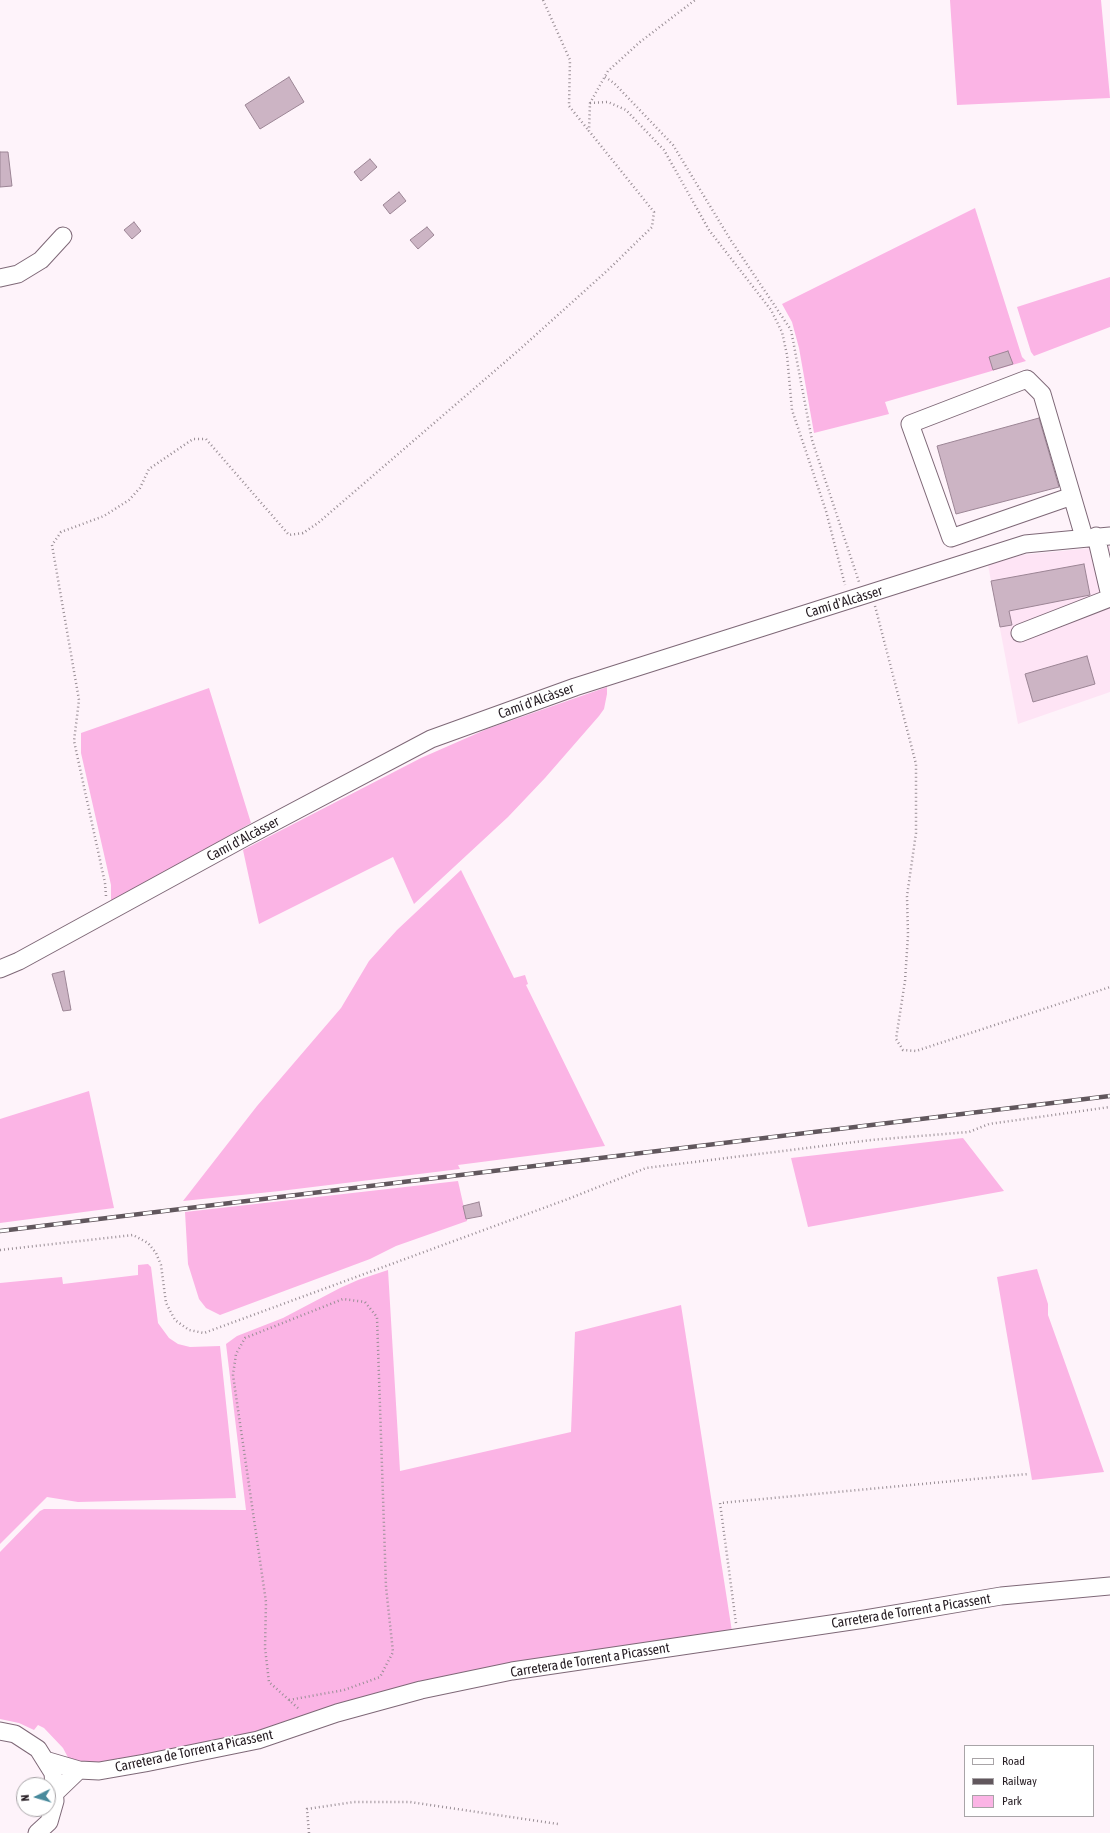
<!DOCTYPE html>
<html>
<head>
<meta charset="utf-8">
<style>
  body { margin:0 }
  #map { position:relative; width:1110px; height:1833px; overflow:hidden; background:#fef3fa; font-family:"Asap Condensed",sans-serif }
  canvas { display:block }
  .legend { position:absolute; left:964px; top:1745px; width:130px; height:72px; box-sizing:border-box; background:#fff; border:1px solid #a8a4a7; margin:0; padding:5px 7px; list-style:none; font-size:12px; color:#251c22 }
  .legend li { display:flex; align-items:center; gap:8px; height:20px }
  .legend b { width:20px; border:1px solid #a8a4a7 }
  .north { position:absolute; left:16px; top:1777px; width:40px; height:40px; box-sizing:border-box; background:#fff; border:1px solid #a8a4a7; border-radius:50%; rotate:265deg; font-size:11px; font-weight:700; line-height:16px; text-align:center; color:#251c22 }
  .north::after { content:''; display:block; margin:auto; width:14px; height:18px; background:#488a9c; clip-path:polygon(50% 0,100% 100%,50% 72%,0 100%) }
</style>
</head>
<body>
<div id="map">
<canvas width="1110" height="1833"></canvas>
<ul class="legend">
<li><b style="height:5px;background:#fff"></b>Road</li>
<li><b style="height:5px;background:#61575d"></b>Railway</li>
<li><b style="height:11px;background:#fbb4e5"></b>Park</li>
</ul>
<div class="north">N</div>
</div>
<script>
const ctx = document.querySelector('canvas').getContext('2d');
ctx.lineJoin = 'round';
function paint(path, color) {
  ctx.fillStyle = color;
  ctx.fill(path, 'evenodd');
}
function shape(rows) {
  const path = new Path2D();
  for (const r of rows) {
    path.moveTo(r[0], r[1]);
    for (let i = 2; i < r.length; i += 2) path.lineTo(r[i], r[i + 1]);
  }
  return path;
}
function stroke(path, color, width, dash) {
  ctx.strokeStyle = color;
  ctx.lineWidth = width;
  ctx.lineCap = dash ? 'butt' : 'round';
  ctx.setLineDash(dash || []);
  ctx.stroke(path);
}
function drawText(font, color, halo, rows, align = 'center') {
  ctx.font = font + ' "Asap Condensed",sans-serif';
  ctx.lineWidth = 4;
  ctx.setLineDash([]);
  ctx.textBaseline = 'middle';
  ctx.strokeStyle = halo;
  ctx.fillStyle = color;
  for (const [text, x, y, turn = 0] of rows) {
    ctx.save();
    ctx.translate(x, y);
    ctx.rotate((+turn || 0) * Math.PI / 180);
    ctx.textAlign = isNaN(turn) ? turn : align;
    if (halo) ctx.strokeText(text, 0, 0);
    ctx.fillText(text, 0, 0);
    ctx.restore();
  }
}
paint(shape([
  [1110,546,1110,692,1018,724,988,565,1022,555]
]), '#fee4f5');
paint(shape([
  [950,0,1101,0,1110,98,957,105],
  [975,208,1022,357,1026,361,885,402,889,414,814,433,799,348,792,322,782,304],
  [1110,277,1110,327,1034,356,1031,352,1017,307],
  [607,687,607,694,604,709,599,716,545,778,508,817,414,904,393,857,259,924,243,850,421,758,487,729],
  [209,688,251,823,111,904,111,885,81,753,81,733],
  [461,870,514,978,525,975,528,984,526,985,605,1146,458,1165,460,1169,280,1191,183,1201,257,1106,341,1008,369,961,397,930],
  [89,1091,114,1208,0,1223,0,1119],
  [963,1138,1004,1191,808,1227,791,1158],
  [458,1181,467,1221,396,1246,370,1259,220,1315,206,1308,199,1299,188,1264,185,1212],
  [148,1264,151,1267,158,1323,169,1338,178,1344,190,1347,220,1346,236,1498,78,1502,47,1497,0,1544,0,1283,62,1277,63,1284,138,1275,138,1265],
  [1037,1269,1048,1304,1048,1315,1104,1472,1032,1480,997,1277],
  [388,1270,400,1471,571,1432,575,1332,681,1305,733,1638,577,1655,282,1728,156,1753,73,1767,63,1748,44,1728,38,1725,34,1730,19,1723,0,1719,0,1552,40,1511,44,1509,246,1510,226,1344,237,1336,283,1318,340,1288,358,1280]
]), '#fbb4e5');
const building = shape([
  [289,77,304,102,260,129,245,105,289,77],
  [0,152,8,152,12,186,0,187,0,152],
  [370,159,377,167,361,181,354,172,370,159],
  [399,192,406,201,390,214,383,205,399,192],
  [134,222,141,231,132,239,124,230,134,222],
  [427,227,434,235,418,249,410,240,427,227],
  [1008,351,1013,364,993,370,989,357,1008,351],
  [1039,418,1059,487,956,514,937,446,1039,418],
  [1084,564,1090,595,1009,611,1012,625,1000,627,991,581,1084,564],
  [1087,656,1095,684,1033,702,1025,674,1087,656],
  [64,971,71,1010,63,1011,52,974,64,971],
  [479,1202,482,1216,466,1219,463,1206,479,1202]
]);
paint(building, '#ccb4c4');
stroke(building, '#9c8595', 1);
const minor = shape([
  [0,278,18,274,41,260,63,236],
  [1072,496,1042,394,1027,379,910,424,951,538,1072,496,1084,537],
  [1096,536,1110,596],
  [1020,633,1110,598],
  [0,969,19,961,242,839,431,739,575,687,1025,544,1110,536],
  [0,1731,15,1734,38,1749,53,1773,55,1801,49,1822,37,1833],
  [45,1760,79,1770,54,1794],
  [79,1770,99,1771,145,1763,258,1740,337,1713,421,1690,512,1671,865,1619,1001,1596,1110,1586]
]);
stroke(minor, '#7e6877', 19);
stroke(shape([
  [543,0,570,60,569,106,589,131],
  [605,77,614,83,673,145,730,239,791,330,812,440,859,582],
  [590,103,608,102,626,110,664,150,709,230,771,310,782,332,787,355,792,410,826,511,845,585],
  [875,606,916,764,916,833,907,896,908,935,905,981,896,1039,903,1050,916,1051,1110,987],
  [106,896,105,883,74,741,79,700,52,545,61,532,104,516,129,500,140,488,149,469,193,439,206,439,289,535,303,533,318,523,519,350,609,269,652,227,654,212,589,131,590,103,608,71,640,42,695,0],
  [0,1250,133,1235,148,1243,156,1253,161,1265,166,1303,175,1320,189,1330,204,1333,568,1199,646,1168,871,1140,969,1132,989,1124,1110,1107],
  [736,1623,720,1503,1028,1474],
  [289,1700,344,1690,380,1677,393,1652,386,1587,377,1317,365,1302,343,1299,245,1338,236,1354,233,1375,266,1602,265,1648,269,1682,289,1700,300,1710],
  [309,1833,307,1809,354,1802,410,1802,558,1824]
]), '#998e95', 2.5, [1, 3]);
stroke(minor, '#fff', 17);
const rail = shape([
  [0,1231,1110,1096]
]);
stroke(rail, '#61575d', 4.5);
stroke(rail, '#fff', 3, [9]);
drawText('14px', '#251c22', '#fff', [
  ["Camí d'Alcàsser",844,602,-17],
  ["Camí d'Alcàsser",536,701,-20],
  ["Camí d'Alcàsser",243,839,-28],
  ["Carretera de Torrent a Picassent",911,1611,-9],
  ["Carretera de Torrent a Picassent",590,1660,-9],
  ["Carretera de Torrent a Picassent",194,1751,-12]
]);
</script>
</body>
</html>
